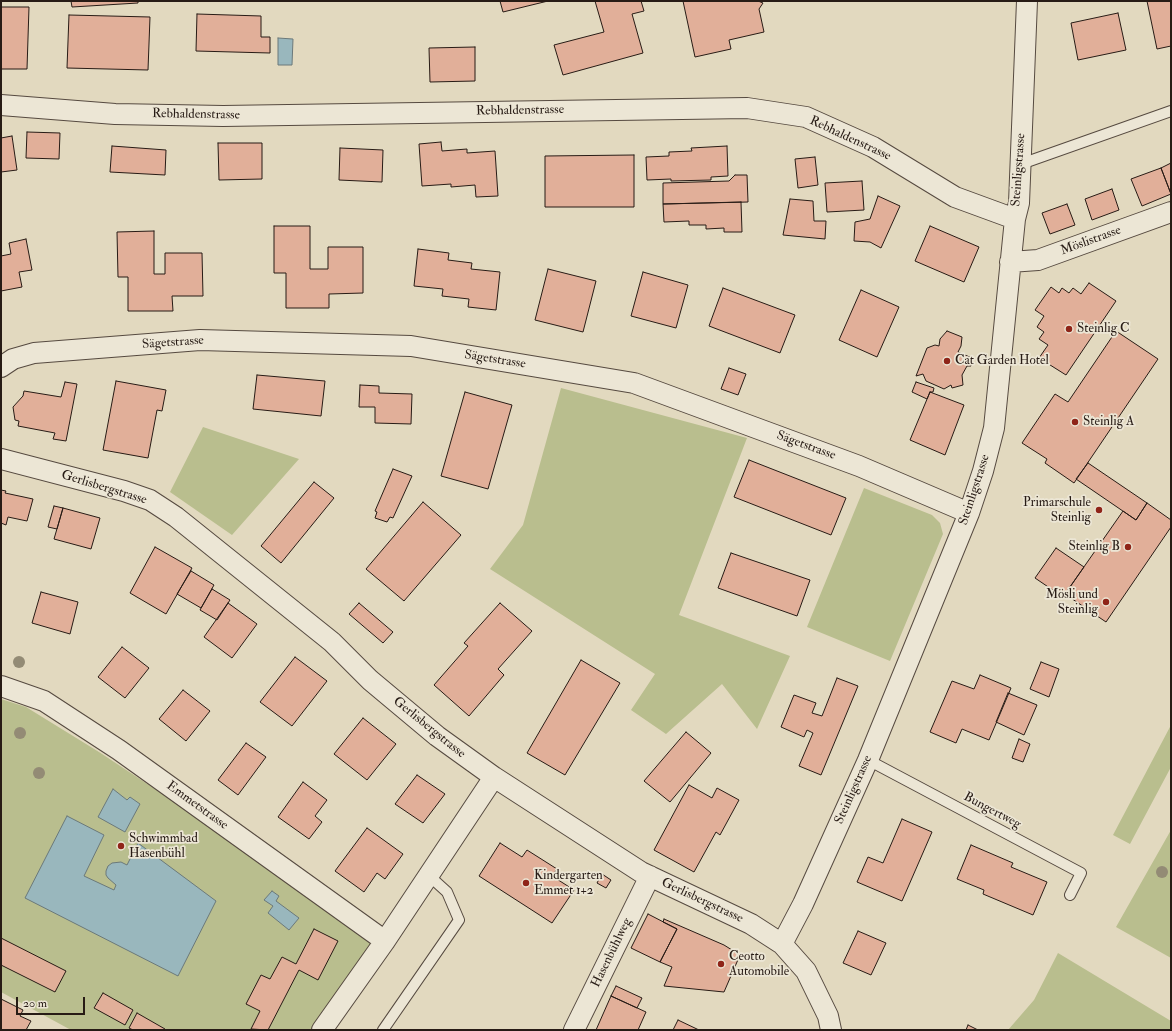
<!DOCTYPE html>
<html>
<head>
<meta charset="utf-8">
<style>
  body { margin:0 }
  #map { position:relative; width:1172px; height:1031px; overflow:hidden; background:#e2d9bf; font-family:"IM FELL Double Pica",serif }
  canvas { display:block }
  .frame { position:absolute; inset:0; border:2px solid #271b15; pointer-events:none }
  .scale { position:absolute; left:16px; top:997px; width:69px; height:18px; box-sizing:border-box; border:2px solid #271b15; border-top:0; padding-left:5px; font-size:12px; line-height:14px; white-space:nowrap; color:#271b15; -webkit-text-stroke:3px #ece6d5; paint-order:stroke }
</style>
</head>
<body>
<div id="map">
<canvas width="1172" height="1031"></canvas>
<div class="frame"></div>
<div class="scale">20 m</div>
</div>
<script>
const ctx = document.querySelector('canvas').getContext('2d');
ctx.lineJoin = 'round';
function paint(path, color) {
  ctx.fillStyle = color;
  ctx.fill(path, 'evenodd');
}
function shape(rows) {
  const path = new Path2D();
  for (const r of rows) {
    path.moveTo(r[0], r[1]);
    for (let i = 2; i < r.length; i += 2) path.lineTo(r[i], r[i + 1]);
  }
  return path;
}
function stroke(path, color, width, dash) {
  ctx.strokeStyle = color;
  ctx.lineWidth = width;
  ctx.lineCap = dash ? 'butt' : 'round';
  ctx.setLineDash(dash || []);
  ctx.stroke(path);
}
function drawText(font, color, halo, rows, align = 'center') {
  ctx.font = font + ' "IM FELL Double Pica",serif';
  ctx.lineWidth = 3.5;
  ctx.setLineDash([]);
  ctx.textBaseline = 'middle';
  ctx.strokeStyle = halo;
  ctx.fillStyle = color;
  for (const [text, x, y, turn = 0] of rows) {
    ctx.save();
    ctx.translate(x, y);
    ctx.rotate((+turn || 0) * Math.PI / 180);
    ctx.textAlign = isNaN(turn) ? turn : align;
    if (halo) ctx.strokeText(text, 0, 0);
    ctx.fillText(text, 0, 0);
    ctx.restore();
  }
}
paint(shape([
  [561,388,747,438,679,615,790,656,757,729,722,684,666,734,631,710,655,674,490,569,523,525],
  [203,427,299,459,232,535,170,492],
  [864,488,932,515,940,523,943,534,890,661,807,627],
  [1,699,26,707,99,752,385,941,322,1030,71,1030,1,992],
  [1171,725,1171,767,1130,844,1113,835],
  [1171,830,1171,958,1116,927],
  [1058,953,1171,1021,1171,1030,1008,1030,1034,1000]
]), '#b9be8e');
const water = shape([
  [278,38,293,39,292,65,278,65,278,38],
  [113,789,127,800,130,797,140,804,125,832,98,817,113,789],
  [67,816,104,835,84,876,114,890,116,885,108,878,106,875,106,871,108,866,112,863,121,862,127,865,138,843,216,901,178,976,25,898,67,816],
  [272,891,279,896,276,901,299,918,289,930,268,913,273,906,264,900,272,891]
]);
paint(water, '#99b7bd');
stroke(water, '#6b797a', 1);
const building = shape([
  [71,1,138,1,138,3,72,7,71,1],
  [500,1,548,1,503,12,500,1],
  [595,1,641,1,644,11,632,14,643,53,563,75,554,45,604,32,595,1],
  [683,1,758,1,763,3,759,9,764,32,729,40,731,49,695,57,683,1],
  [1147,1,1171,1,1171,46,1157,49,1147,1],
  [1,7,29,7,27,69,1,69,1,7],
  [1118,13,1126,50,1078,60,1071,23,1118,13],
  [197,14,261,16,261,37,270,37,270,53,196,51,197,14],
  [69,15,150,17,148,70,67,68,69,15],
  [475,47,475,81,430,82,429,48,475,47],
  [27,132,60,133,59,159,26,158,27,132],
  [12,136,17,170,1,172,1,138,12,136],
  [441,142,442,151,467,149,467,153,495,151,498,196,476,197,475,185,451,187,451,184,422,186,419,144,441,142],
  [218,143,262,143,262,179,219,180,218,143],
  [112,146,166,150,165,175,110,172,112,146],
  [727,146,728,176,711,177,711,180,671,181,671,179,647,180,646,157,669,156,669,152,692,151,691,148,727,146],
  [340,148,383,150,382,182,339,180,340,148],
  [634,155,634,207,545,207,545,156,634,155],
  [815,157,818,185,798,188,795,159,815,157],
  [1171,163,1171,194,1161,168,1171,163],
  [1161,168,1171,194,1142,206,1131,179,1161,168],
  [735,175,747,175,748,202,663,204,663,183,729,181,735,175],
  [862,181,864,210,827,212,825,183,862,181],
  [1112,189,1119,210,1092,220,1085,199,1112,189],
  [878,196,900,206,881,248,870,242,854,241,855,222,870,219,878,196],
  [790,199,813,201,814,221,826,221,825,239,783,235,790,199],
  [741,202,742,232,724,232,724,228,706,229,706,225,689,225,689,221,664,222,663,204,741,202],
  [1067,204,1075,225,1050,234,1042,213,1067,204],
  [274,226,310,226,310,269,328,269,328,247,363,247,363,293,329,294,329,308,286,308,286,273,274,273,274,226],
  [930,226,979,247,964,282,915,261,930,226],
  [154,231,154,274,165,274,165,253,202,253,203,296,172,296,173,311,128,311,128,277,118,277,117,232,154,231],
  [26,239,32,270,19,272,22,287,1,291,1,256,11,254,9,243,26,239],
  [418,249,449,253,448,260,472,263,471,269,500,272,496,310,468,307,469,299,442,296,443,289,414,286,418,249],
  [548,269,596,281,583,332,535,320,548,269],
  [643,272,688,285,676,328,631,316,643,272],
  [1089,283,1116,301,1066,375,1039,358,1048,345,1039,339,1044,332,1037,327,1044,316,1035,310,1051,287,1059,293,1062,288,1069,293,1073,288,1081,294,1089,283],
  [723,288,795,315,780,353,709,326,723,288],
  [861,290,899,307,877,357,839,340,861,290],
  [947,331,962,337,961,346,958,352,972,358,972,363,971,366,967,366,962,375,963,385,952,388,951,385,944,389,926,381,923,374,916,376,927,348,935,345,939,346,940,339,947,331],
  [1116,331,1158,359,1074,483,1045,463,1047,459,1022,443,1055,394,1068,402,1116,331],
  [729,368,746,374,738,395,721,389,729,368],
  [257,375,325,381,321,416,253,409,257,375],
  [116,381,166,390,162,411,157,410,148,458,103,450,116,381],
  [65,382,77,384,66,441,53,439,55,433,18,426,19,421,15,420,13,407,23,396,24,391,61,397,65,382],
  [916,382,934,388,933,392,930,392,927,399,912,392,916,382],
  [360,385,379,386,379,393,412,394,411,424,375,423,375,407,359,407,360,385],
  [465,392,512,405,488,489,441,476,465,392],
  [930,392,964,405,945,455,910,440,930,392],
  [749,460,846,498,831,535,734,497,749,460],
  [1088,463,1147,503,1136,520,1076,479,1088,463],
  [393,469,412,476,393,518,390,517,387,522,375,518,377,512,375,511,393,469],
  [314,482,334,498,281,563,261,546,314,482],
  [1,490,6,491,5,493,33,499,27,521,8,517,6,525,1,523,1,490],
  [423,502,461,535,404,601,366,569,423,502],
  [1147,503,1171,520,1171,527,1106,622,1065,594,1123,511,1136,520,1147,503],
  [54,506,63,508,57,529,48,527,54,506],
  [63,508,100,518,91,549,54,539,63,508],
  [155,547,192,568,166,614,130,593,155,547],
  [1056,548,1084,567,1063,597,1035,578,1056,548],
  [731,553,810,580,797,616,718,588,731,553],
  [191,571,214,585,201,608,177,594,191,571],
  [212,589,230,600,217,620,200,610,212,589],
  [41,592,78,602,70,634,32,623,41,592],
  [228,603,257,624,232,658,204,637,228,603],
  [359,603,393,632,383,643,349,614,359,603],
  [500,603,532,631,498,669,504,675,469,716,434,685,468,646,464,643,500,603],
  [122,647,149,668,125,698,98,677,122,647],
  [295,657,327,681,292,726,260,702,295,657],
  [581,660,620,683,565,775,527,753,581,660],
  [1041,662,1059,669,1049,697,1030,689,1041,662],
  [980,675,1011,688,989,740,962,729,956,743,930,732,952,681,974,689,980,675],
  [837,678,858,686,821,775,799,766,813,733,807,730,804,737,781,727,794,695,816,703,812,713,822,716,837,678],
  [183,690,210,711,186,741,159,719,183,690],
  [1008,693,1037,705,1024,735,996,722,1008,693],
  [363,718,396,744,367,780,334,754,363,718],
  [686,732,711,753,670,802,644,781,686,732],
  [1019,739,1030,744,1023,762,1012,758,1019,739],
  [246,743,266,757,238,795,218,780,246,743],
  [417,775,445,794,423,823,395,804,417,775],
  [303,782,327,800,315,816,322,822,309,839,278,817,303,782],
  [689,785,712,798,717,788,739,800,720,835,716,832,694,872,654,850,689,785],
  [902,819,932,832,902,901,857,882,868,857,883,863,902,819],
  [367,828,403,854,385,879,377,873,364,892,335,871,367,828],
  [500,843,522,857,527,850,557,869,552,876,574,890,552,923,479,876,500,843],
  [971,845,1013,863,1011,867,1047,882,1033,915,983,894,984,890,957,879,971,845],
  [602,874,611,880,606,888,597,883,602,874],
  [648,914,677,929,660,962,631,948,648,914],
  [664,919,724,945,740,955,724,992,664,986,672,967,660,962,677,929,663,922,664,919],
  [314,929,338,941,318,980,299,970,268,1030,251,1029,260,1011,246,1004,261,975,270,979,282,957,296,964,314,929],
  [858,931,886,943,871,975,843,963,858,931],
  [1,938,66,971,55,992,1,965,1,938],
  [616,986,642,998,637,1008,611,996,616,986],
  [103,993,133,1010,125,1025,94,1008,103,993],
  [611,996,646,1012,638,1030,596,1030,611,996],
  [1,999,23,1010,20,1016,31,1021,26,1030,1,1030,1,999],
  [137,1013,165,1029,164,1030,133,1030,129,1028,137,1013],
  [678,1020,699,1030,673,1030,678,1020],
  [968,1025,978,1030,966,1030,968,1025]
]);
paint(building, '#e1af99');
stroke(building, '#271b15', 1);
const lane = shape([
  [1021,164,1171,111],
  [868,760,1081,873,1070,895],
  [383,1030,459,920,447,892,436,882,427,876]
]);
const street = shape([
  [1,105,115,114,223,116,747,108,806,117,873,147,955,197,1015,219],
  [1010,262,1038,260,1171,212],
  [1,367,13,359,34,353,200,340,411,346,634,383,859,466,969,513],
  [1,459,124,491,150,500,176,517,332,642,370,680,437,736,494,777,641,872,751,924,782,944,806,971,828,1016,831,1030],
  [1,686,44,701,119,750,385,941],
  [782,944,803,904,868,760,969,513,983,471,994,428,1015,219,1019,203,1027,1],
  [322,1030,385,941,494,777],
  [574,1030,650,876]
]);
stroke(lane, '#564a40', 12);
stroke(street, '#564a40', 22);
stroke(lane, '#ece6d5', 10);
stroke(street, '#ece6d5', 20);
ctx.fillStyle = '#938b75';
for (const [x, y] of [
  [19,662],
  [20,733],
  [39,773],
  [1162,872]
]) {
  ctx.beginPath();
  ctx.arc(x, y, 6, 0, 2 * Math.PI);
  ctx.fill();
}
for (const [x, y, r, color] of [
  [1069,329,4,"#8f2418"],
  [947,361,4,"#8f2418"],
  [1075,422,4,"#8f2418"],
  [1099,510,4,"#8f2418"],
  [1128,547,4,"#8f2418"],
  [1106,602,4,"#8f2418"],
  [121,846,4,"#8f2418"],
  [526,883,4,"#8f2418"],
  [721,964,4,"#8f2418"]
]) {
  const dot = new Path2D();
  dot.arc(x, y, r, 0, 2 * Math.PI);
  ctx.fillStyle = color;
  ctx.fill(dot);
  stroke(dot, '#ece6d5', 1.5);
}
drawText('13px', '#271b15', '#ece6d5', [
  ["Rebhaldenstrasse",520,111,-1],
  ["Rebhaldenstrasse",196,115,1],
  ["Rebhaldenstrasse",850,139,25],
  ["Steinligstrasse",1019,170,-86],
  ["Möslistrasse",1091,241,-20],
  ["Sägetstrasse",173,343,-4],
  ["Sägetstrasse",495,360,9],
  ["Sägetstrasse",806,446,20],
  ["Gerlisbergstrasse",104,488,17],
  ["Steinligstrasse",975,490,-72],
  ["Gerlisbergstrasse",429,728,39],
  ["Steinligstrasse",854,790,-66],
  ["Emmetstrasse",197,806,36],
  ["Bungertweg",992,811,28],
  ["Gerlisbergstrasse",702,901,25],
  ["Hasenbühlweg",612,953,-64]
]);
drawText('13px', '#271b15', '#ece6d5', [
  ["Steinlig C",1077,329],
  ["Cat Garden Hotel",955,361],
  ["Steinlig A",1083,422],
  ["Primarschule",1091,503,"right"],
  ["Steinlig",1091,518,"right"],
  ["Steinlig B",1120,547,"right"],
  ["Mösli und",1098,595,"right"],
  ["Steinlig",1098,610,"right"],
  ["Schwimmbad",129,839],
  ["Hasenbühl",129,854],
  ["Kindergarten",534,876],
  ["Emmet 1+2",534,891],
  ["Ceotto",729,957],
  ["Automobile",729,972]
], 'left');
</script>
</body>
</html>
